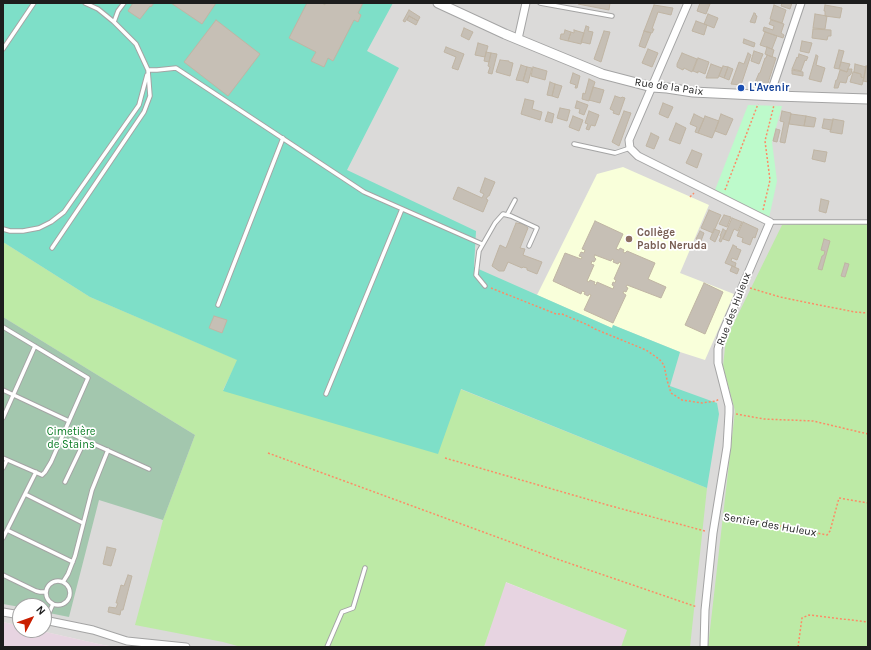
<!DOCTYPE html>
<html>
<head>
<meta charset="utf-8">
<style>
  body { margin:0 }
  #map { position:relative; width:871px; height:650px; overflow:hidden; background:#eeece2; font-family:Karla,sans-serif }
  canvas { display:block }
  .frame { position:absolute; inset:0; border:4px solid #1d1d1d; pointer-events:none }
  .north { position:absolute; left:12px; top:598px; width:40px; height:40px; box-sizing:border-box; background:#fff; border:1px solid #a5a5a5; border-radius:50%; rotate:49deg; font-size:11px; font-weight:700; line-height:16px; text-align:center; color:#1d1d1d }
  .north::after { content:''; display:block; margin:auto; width:14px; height:18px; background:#c91e00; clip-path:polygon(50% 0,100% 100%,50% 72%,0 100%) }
</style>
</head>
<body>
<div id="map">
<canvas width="871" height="650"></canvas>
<div class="frame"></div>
<div class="north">N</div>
</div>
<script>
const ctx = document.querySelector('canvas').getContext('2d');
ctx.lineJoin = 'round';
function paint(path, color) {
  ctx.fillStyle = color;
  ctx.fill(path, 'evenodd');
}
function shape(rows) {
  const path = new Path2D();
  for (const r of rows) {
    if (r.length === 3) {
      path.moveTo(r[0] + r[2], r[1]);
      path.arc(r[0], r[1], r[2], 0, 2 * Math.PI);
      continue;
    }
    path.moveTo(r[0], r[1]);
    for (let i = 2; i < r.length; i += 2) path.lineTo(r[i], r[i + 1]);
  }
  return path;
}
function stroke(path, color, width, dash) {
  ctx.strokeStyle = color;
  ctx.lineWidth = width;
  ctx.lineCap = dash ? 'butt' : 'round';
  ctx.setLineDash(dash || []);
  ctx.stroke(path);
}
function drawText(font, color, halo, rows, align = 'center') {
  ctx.font = font + ' Karla,sans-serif';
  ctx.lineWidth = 3.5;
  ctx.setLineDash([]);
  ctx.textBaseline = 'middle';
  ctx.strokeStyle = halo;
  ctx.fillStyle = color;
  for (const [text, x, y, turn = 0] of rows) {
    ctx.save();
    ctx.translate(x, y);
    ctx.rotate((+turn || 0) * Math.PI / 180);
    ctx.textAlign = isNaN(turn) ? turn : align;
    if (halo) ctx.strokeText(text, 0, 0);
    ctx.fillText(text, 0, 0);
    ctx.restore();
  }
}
paint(shape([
  [3,3,868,3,868,647,621,647,627,630,506,582,484,647,116,647,103,645,37,630,44,630,44,606,20,606,20,626,3,622]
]), '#dbdad9');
paint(shape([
  [505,582,628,630,621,647,484,647],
  [3,622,20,626,20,630,37,630,103,645,116,647,3,647]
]), '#e7d4e1');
paint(shape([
  [623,167,709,205,680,273,734,294,705,360,680,352,613,325,612,328,537,295,597,174]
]), '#f9ffda');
paint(shape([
  [868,221,868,647,708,647,735,411,723,366,726,339,782,225],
  [3,242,90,297,238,360,223,390,460,389,707,488,690,647,621,647,627,630,506,582,484,647,241,647,223,642,135,625,163,520,195,435,3,317]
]), '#bdeaa6');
paint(shape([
  [3,317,195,435,163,520,99,500,69,617,44,612,44,606,20,606,20,607,3,604]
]), '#a3c7ae');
paint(shape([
  [748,105,782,106,772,142,777,181,769,218,715,190]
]), '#bdfacb');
paint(shape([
  [3,3,393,3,367,51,399,68,347,170,476,231,474,267,612,328,613,325,680,352,670,386,717,403,719,414,707,488,461,389,438,454,223,391,237,360,90,297,3,242]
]), '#7edfc8');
const building = shape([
  [133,3,154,3,151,7,150,6,140,19,128,11,133,3],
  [171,3,216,3,202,24,171,3],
  [307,3,322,3,325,5,325,3,363,3,358,13,361,15,358,22,354,20,333,61,328,58,324,67,311,61,316,52,289,38,307,3],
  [578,3,610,3,609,10,578,4,578,3],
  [700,3,710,4,706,14,697,11,700,3],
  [782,3,792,3,790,9,781,6,782,3],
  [654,5,673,8,671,15,658,12,652,29,654,29,652,33,644,31,654,5],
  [774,5,786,10,782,23,770,19,774,5],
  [825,5,842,8,840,18,825,16,825,11,824,11,825,5],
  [409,10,420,17,418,21,409,16,405,22,403,21,409,10],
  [754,13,756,14,755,15,757,16,755,23,750,22,754,13],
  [708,14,718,18,714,28,704,24,708,14],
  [815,14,827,16,825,29,813,28,815,14],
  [409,16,418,21,416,25,407,20,409,16],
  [216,20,260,54,228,96,184,62,216,20],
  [771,20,784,24,781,33,784,35,783,38,763,31,764,27,773,30,774,26,769,24,771,20],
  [696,21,707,25,704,35,692,31,696,21],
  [586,26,589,27,588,31,593,32,590,44,581,42,586,26],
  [464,28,473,32,469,40,461,36,464,28],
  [813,29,831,30,831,36,828,36,827,40,812,38,813,29],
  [565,30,571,32,568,41,560,39,561,34,564,34,565,30],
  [574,30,584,33,581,44,568,41,571,32,574,33,574,30],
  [604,31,610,32,601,62,594,59,604,31],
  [644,31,651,33,645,48,639,46,644,31],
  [765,32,777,36,772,49,760,45,765,32],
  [744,39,755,43,754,47,743,43,744,39],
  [802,41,812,43,809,53,800,51,802,41],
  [478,43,488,46,485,57,475,55,478,43],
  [446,47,464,54,458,70,452,68,456,57,444,52,446,47],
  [767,47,774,50,772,57,765,54,767,47],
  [648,49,658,53,652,67,642,63,648,49],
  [839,50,844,51,839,69,834,68,839,50],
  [754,51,763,54,759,64,751,61,754,51],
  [486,52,491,53,489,62,484,61,486,52],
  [491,53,497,54,492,74,488,73,490,67,488,66,491,53],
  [682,53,697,59,692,72,684,68,683,70,677,67,677,64,682,53],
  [748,53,751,55,741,85,731,84,739,62,744,64,748,53],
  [799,54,808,57,806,61,805,60,801,71,792,69,797,57,798,58,799,54],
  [767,55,776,58,768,83,765,85,754,85,759,73,760,73,765,58,766,58,767,55],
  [816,55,818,56,816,65,825,68,821,82,809,79,816,55],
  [698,58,709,62,705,74,698,71,698,73,693,71,698,58],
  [500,60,509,61,509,62,513,63,510,76,496,72,500,60],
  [841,62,850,64,847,72,839,69,841,62],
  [711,64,722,68,718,78,706,78,711,64],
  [855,64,866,67,864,78,861,77,861,74,854,72,855,64],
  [521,65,527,67,523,81,516,80,521,65],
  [723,66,728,67,724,78,719,76,723,66],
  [866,66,868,66,868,82,863,81,866,66],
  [527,67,532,68,528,83,523,81,527,67],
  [533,67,547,71,545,80,531,76,533,67],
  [728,67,733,69,729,80,724,78,728,67],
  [848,69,852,69,851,74,849,76,848,76,846,83,840,82,838,88,834,88,836,80,837,80,840,70,847,72,848,69],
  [792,70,803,72,803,76,792,74,792,70],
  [853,72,861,74,861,77,864,78,862,85,850,82,853,72],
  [573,73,580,76,577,88,575,88,576,85,570,83,573,73],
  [589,79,595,82,589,101,582,99,583,93,585,94,589,79],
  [550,82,555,84,552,96,547,95,550,82],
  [555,84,562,86,558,98,552,96,555,84],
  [593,87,604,90,600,103,589,100,593,87],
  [615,96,621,98,622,97,625,98,619,115,613,113,614,111,610,109,615,96],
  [525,99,534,101,532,109,542,112,540,120,521,114,525,99],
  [577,101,588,105,584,115,579,113,580,109,575,108,577,101],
  [663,103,673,107,668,118,659,114,663,103],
  [560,108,570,110,567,121,557,118,560,108],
  [589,111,599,115,595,126,591,125,589,130,586,129,588,124,585,123,589,111],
  [624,111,631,113,619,146,612,142,624,111],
  [782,111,791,113,785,143,780,142,784,122,780,121,782,111],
  [548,112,554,114,552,123,545,121,548,112],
  [694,114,704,119,698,133,695,132,697,127,690,124,694,114],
  [721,114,733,119,726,135,715,131,721,114],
  [791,114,806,116,804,126,789,124,791,114],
  [573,116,583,120,579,131,569,127,573,116],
  [705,116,719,121,712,138,698,133,705,116],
  [806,116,816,118,814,127,804,126,806,116],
  [824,119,833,120,831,130,822,128,824,119],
  [833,119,844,121,842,134,830,132,833,119],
  [676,123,686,128,680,144,669,140,676,123],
  [776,129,780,130,777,142,773,141,776,129],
  [651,133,659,137,654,149,646,146,651,133],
  [692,150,702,154,697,168,686,163,692,150],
  [814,150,827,152,825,162,812,159,814,150],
  [485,178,495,182,489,196,488,196,486,199,488,200,483,212,453,199,458,187,482,198,484,194,480,192,485,178],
  [821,199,829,201,826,213,819,211,821,199],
  [709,210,721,215,713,233,701,228,709,210],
  [724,215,731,217,727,227,719,224,724,215],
  [732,218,742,222,738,231,734,229,729,241,723,239,732,218],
  [595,221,623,234,616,249,619,250,620,248,624,250,623,252,625,253,627,251,655,263,648,279,666,287,661,298,627,285,626,287,628,288,626,292,624,291,623,293,626,295,613,323,584,310,591,295,589,294,588,296,584,294,585,292,582,291,581,294,553,281,565,253,581,259,582,257,579,256,581,252,584,253,585,250,582,249,595,221],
  [595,255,611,261,612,259,614,260,613,262,618,264,619,262,621,263,614,279,616,280,615,283,613,282,612,285,614,286,613,289,597,282,596,285,594,284,595,282,590,280,589,282,587,281,594,265,591,264,592,261,594,262,596,259,594,257,595,255],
  [743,222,758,229,755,238,753,237,750,245,742,242,743,238,737,236,743,222],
  [516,223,523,224,528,228,520,248,525,249,523,255,542,262,537,274,527,270,527,268,523,267,522,268,508,262,504,271,499,271,492,266,500,245,506,248,516,223],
  [714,229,720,231,715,242,710,239,714,229],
  [723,229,726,231,721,242,719,241,721,236,720,236,723,229],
  [700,231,704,233,701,241,696,239,700,231],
  [824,239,830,241,822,270,818,269,822,256,824,255,825,251,821,250,824,239],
  [733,245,737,247,736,248,741,250,737,260,732,258,731,261,736,263,735,267,725,263,733,245],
  [845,263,849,264,845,277,841,276,845,263],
  [732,266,739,269,737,274,730,271,732,266],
  [704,283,723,292,705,334,685,325,704,283],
  [214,316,227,320,222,333,209,328,214,316],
  [107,547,116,549,111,566,103,564,107,547],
  [128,575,132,576,123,610,121,610,120,615,108,612,109,607,116,608,118,603,116,603,121,585,124,586,128,575]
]);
paint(building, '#c6bfb5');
stroke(building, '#c0b5a4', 1);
const service = shape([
  [540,3,612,16],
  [114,22,118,11,124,3],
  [3,49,34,3],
  [148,70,157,70,176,68,364,192,482,244],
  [574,144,615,153,630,148],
  [507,215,515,200],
  [770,222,868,222],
  [3,229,10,231,23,231,39,228,51,222,64,212,139,105,147,75],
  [52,248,144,112,150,96,148,70,136,44,114,22,98,9,85,3],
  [485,286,476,275,479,251,495,223,503,214,511,216,537,228,529,246],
  [218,305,283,138],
  [3,327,88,378,51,462,45,472,42,475,3,458],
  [3,390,69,421],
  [326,394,402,209],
  [3,418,35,346],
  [65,431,149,469],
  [3,468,7,460],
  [65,482,85,440],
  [25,494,83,523],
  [7,530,73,562],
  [3,538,36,472],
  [3,575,36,591,40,592,46,592],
  [58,593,12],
  [63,582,68,574,75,556,92,490,108,450],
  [49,621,49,613,53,604],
  [327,647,342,612,353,608,365,568]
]);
const minor = shape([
  [688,3,629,140,630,148,638,156,770,222,722,334,718,349,718,363,729,406,729,413,727,447,713,533,705,610,704,647],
  [518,39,526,3],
  [771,96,773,86,801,3],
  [3,612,20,615],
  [44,620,93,630,127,641,186,647]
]);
const tertiary = shape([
  [438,3,505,34,602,74,652,87,667,88,693,92,776,96,868,99]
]);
stroke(service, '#a4a4a4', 5.5);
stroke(minor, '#a4a4a4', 9);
stroke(tertiary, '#a4a4a4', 11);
stroke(shape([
  [725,190,758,104],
  [690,197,694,193],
  [763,210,770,180,765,141,774,105],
  [491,288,556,314,562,314,588,325,595,329,646,350,659,359,664,365,667,380,671,393,682,400,702,403,716,401,719,399],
  [750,288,780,297,814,304,855,312,868,313],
  [736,414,764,419,813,421,868,434],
  [268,453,554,558,697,607],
  [445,458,611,506,705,531],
  [724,516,760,522,827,535,830,531,839,498,868,503],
  [798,647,802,618,809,615,868,622]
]), '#fc8c66', 1.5, [2, 2]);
stroke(service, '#fff', 3.5);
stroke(minor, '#fff', 7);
stroke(tertiary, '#fff', 9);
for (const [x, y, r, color] of [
  [741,88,4,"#1a4fb4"],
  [629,239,4,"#8d6e63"]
]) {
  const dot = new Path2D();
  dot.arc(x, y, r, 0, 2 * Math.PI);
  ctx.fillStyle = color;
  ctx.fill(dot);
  stroke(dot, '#fff', 1.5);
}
drawText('11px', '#1d1d1d', '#fff', [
  ["Rue de la Paix",669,87,8],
  ["Rue des Huleux",734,309,-69],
  ["Sentier des Huleux",770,525,10]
]);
drawText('bold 11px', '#164399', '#fff', [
  ["L'Avenir",749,88]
], 'left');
drawText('bold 11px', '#785e54', '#fff', [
  ["Collège",637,233],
  ["Pablo Neruda",637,246]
], 'left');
drawText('11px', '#0a7c24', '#fff', [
  ["Cimetière",71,432],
  ["de Stains",71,445]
]);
</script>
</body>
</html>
